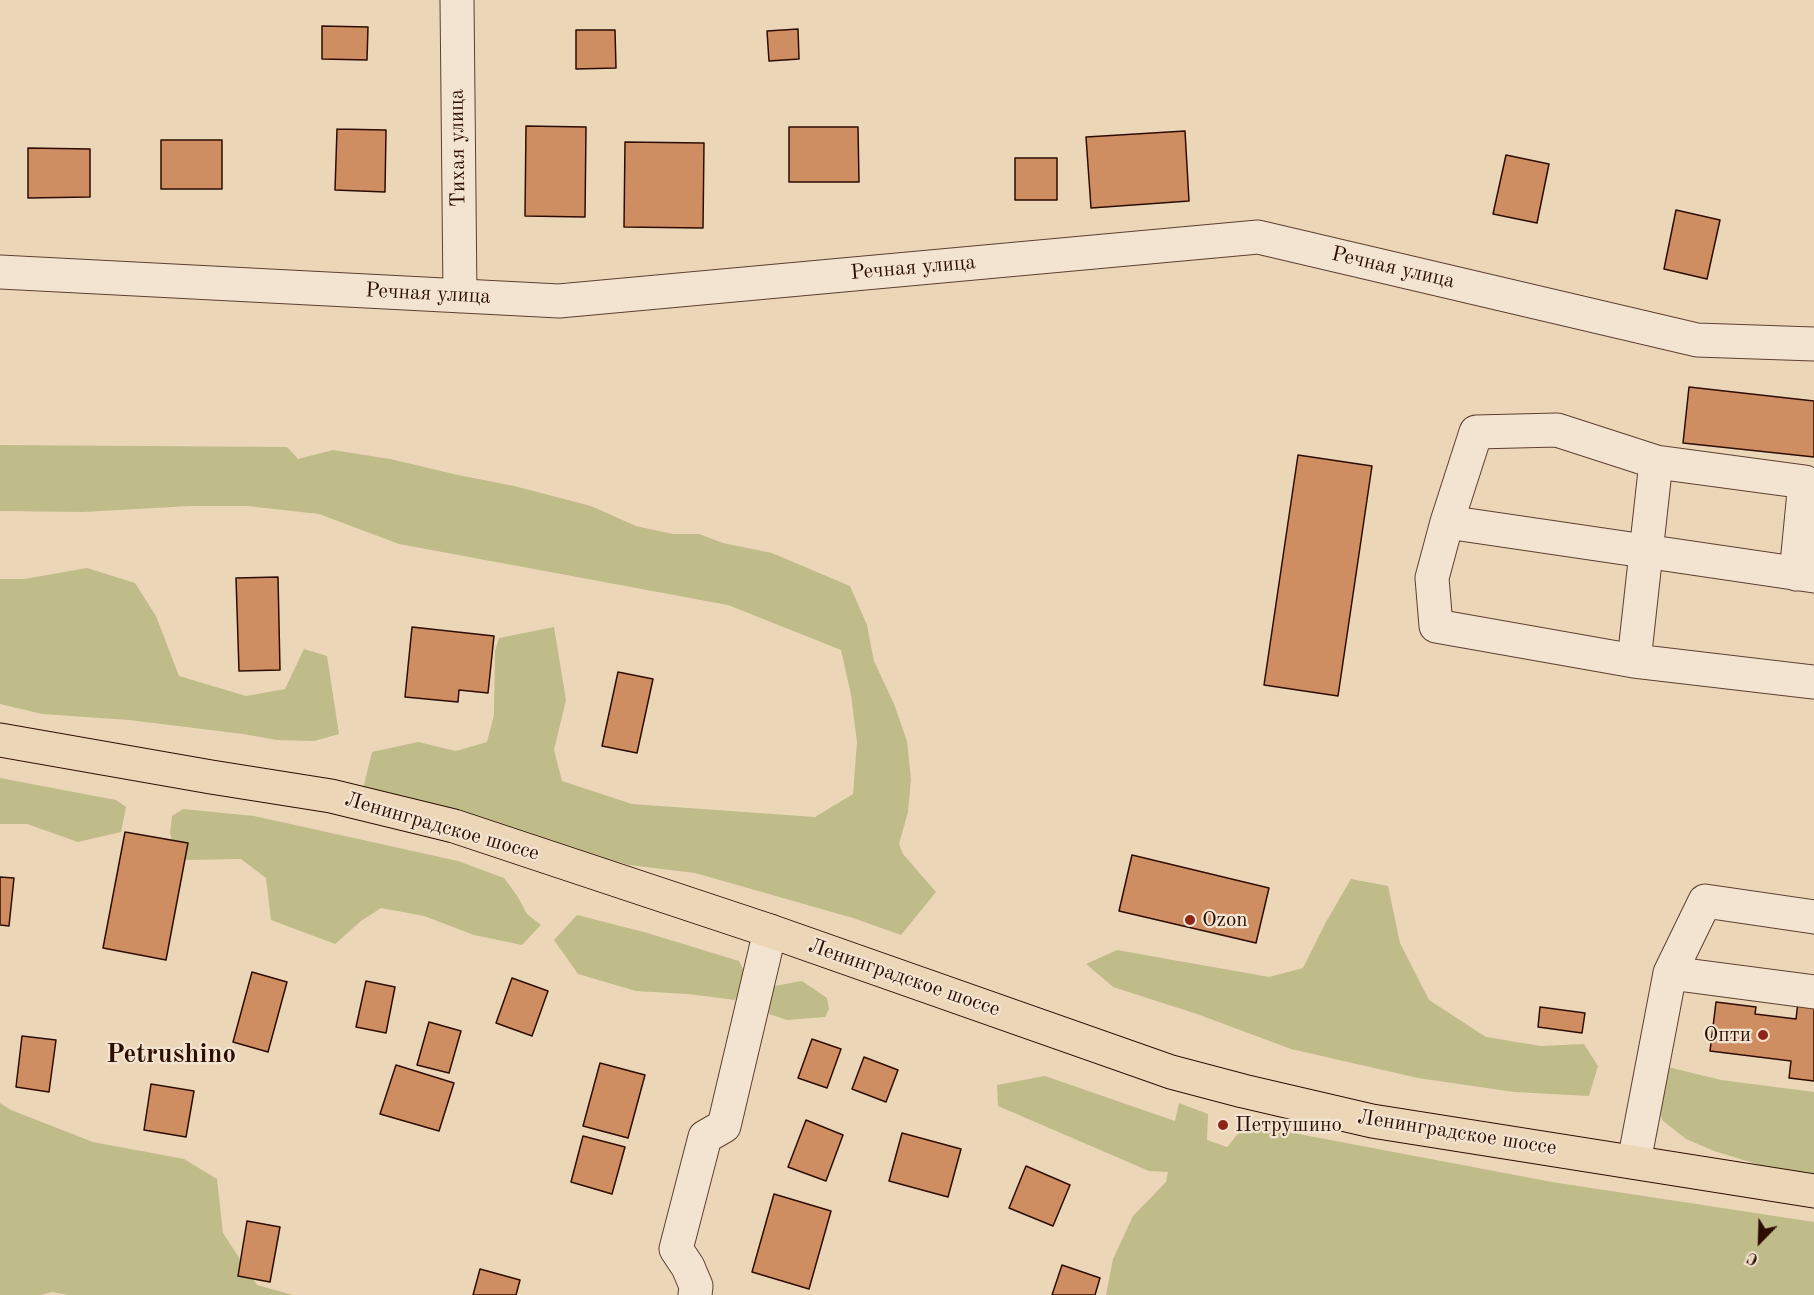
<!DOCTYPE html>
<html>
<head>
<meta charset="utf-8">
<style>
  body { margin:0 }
  #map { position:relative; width:1814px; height:1295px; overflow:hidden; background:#ecd6b8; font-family:"Old Standard TT",serif }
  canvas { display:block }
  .north { position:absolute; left:1730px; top:1211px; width:60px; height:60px; -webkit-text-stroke:4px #f3e4d1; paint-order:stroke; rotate:203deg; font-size:16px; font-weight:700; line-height:24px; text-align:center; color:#2d0d02 }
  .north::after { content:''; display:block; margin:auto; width:21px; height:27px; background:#2d0d02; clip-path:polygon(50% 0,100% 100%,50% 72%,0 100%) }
</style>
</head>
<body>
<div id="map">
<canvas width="1814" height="1295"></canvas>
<div class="north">С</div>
</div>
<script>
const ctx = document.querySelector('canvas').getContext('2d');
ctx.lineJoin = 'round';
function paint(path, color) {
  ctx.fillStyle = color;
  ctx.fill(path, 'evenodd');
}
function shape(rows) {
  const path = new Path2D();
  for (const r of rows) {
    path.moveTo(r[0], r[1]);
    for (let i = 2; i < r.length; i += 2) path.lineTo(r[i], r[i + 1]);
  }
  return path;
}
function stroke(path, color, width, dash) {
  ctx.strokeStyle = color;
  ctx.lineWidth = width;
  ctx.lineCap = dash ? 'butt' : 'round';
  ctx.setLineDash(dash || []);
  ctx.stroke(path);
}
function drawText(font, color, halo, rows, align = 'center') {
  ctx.font = font + ' "Old Standard TT",serif';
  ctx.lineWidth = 4.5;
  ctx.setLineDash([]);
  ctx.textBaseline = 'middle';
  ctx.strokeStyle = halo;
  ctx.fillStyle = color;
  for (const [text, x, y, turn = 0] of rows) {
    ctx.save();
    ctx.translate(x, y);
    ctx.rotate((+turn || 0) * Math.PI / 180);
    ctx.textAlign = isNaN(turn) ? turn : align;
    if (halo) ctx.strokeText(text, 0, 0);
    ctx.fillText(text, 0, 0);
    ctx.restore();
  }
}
paint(shape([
  [0,445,287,447,298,459,333,450,390,459,458,475,514,486,591,506,636,526,673,534,699,534,723,543,772,553,850,586,867,625,874,661,894,704,907,741,911,779,908,812,899,844,903,854,936,892,901,935,853,918,695,873,629,865,363,789,372,752,418,742,456,751,487,742,494,715,495,651,499,638,554,627,566,700,554,750,562,781,632,804,815,817,853,794,857,742,851,695,841,650,728,605,399,544,319,514,247,506,190,506,83,512,0,511],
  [87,568,135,583,156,616,179,676,246,696,285,689,304,649,327,656,339,734,314,741,277,740,243,734,129,720,42,714,0,704,0,579,24,579],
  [0,778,116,800,126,807,121,832,78,842,27,824,0,824],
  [183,809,254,816,458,861,504,878,518,897,527,914,541,925,522,945,474,935,424,916,381,908,361,921,335,944,271,920,266,878,241,859,187,860,175,851,170,833,172,816],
  [1351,879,1388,886,1400,943,1429,1000,1486,1037,1541,1046,1584,1044,1598,1066,1589,1096,1514,1092,1418,1078,1291,1049,1197,1014,1113,987,1086,964,1117,950,1269,977,1303,968,1326,922],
  [577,915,644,932,739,961,745,973,735,1000,688,994,636,991,578,974,554,940],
  [802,981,827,998,829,1009,825,1017,787,1020,769,1014,769,987],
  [1668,1067,1721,1080,1814,1092,1814,1174,1763,1166,1714,1151,1686,1139,1662,1120,1654,1086],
  [1045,1076,1175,1121,1179,1103,1208,1114,1207,1140,1227,1147,1246,1124,1552,1182,1814,1222,1814,1295,1106,1295,1113,1259,1133,1216,1166,1182,1168,1172,1149,1171,998,1106,997,1085],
  [0,1103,11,1110,93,1142,184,1159,217,1179,223,1233,257,1285,293,1295,68,1295,52,1292,41,1295,0,1295]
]), '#bfbc8a');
const building = shape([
  [322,26,368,27,367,60,322,59,322,26],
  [798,29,799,59,769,61,767,31,798,29],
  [576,30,615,30,616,68,576,69,576,30],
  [526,126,586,127,585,217,525,216,526,126],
  [789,127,858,127,859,182,789,182,789,127],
  [337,129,386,130,385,192,335,190,337,129],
  [1185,131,1189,201,1091,208,1086,137,1185,131],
  [161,140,222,140,222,189,161,189,161,140],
  [625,142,704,143,703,228,624,227,625,142],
  [28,148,90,149,90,197,28,198,28,148],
  [1506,155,1549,164,1537,223,1493,214,1506,155],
  [1015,158,1057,158,1057,200,1015,200,1015,158],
  [1676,210,1720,220,1707,279,1664,269,1676,210],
  [1689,387,1814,401,1814,457,1683,443,1689,387],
  [1298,455,1372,466,1338,696,1264,685,1298,455],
  [278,577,280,670,239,671,236,578,278,577],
  [412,627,494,636,488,693,459,690,458,702,405,697,412,627],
  [618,672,653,679,637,753,602,746,618,672],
  [125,832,188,843,166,960,103,948,125,832],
  [1132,855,1269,888,1256,943,1119,911,1132,855],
  [0,877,14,878,9,926,0,925,0,877],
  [252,972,287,982,268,1052,233,1042,252,972],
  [512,978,548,991,532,1036,496,1023,512,978],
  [366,981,395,987,386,1033,356,1027,366,981],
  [1716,1002,1756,1007,1755,1014,1796,1019,1798,1002,1814,1004,1814,1081,1789,1078,1791,1061,1710,1051,1716,1002],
  [1540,1007,1585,1013,1582,1033,1538,1027,1540,1007],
  [429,1022,461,1031,449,1073,417,1065,429,1022],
  [22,1036,56,1040,49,1092,16,1087,22,1036],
  [812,1039,841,1049,827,1088,798,1078,812,1039],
  [864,1057,898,1070,886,1102,852,1089,864,1057],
  [600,1063,645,1075,628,1138,583,1126,600,1063],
  [396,1065,454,1083,439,1131,380,1114,396,1065],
  [151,1084,194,1091,186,1137,144,1130,151,1084],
  [806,1120,843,1135,826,1181,788,1167,806,1120],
  [902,1133,961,1149,948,1197,889,1181,902,1133],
  [583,1136,625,1147,612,1194,571,1182,583,1136],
  [1026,1166,1070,1185,1053,1226,1009,1208,1026,1166],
  [774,1194,831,1211,809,1289,752,1272,774,1194],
  [247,1221,280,1227,270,1282,238,1276,247,1221],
  [1062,1265,1100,1278,1095,1295,1052,1295,1062,1265],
  [480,1269,520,1280,516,1295,473,1295,480,1269]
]);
paint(building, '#cf8d62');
stroke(building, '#2d0d02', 1.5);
const minor = shape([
  [457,0,460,296],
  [0,272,559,301,1258,237,1697,340,1814,344],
  [1447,522,1814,576],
  [1796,574,1805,482,1656,462,1557,430,1476,432,1447,522,1432,578,1436,626,1634,661,1814,682],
  [1634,661,1656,462],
  [1670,973,1705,901,1814,917],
  [1634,1162,1670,973,1814,992],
  [695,1295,696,1286,688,1267,676,1249,705,1137,724,1126,770,931]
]);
const major = shape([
  [0,740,211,777,331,796,454,826,770,931,1171,1072,1243,1091,1372,1121,1814,1191]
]);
stroke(minor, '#5d3f30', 35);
stroke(major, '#2d0d02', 35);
stroke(minor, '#f3e4d1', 33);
stroke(major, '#ecd6b8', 33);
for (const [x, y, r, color] of [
  [1190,920,6,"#8f2418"],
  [1763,1035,6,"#8f2418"],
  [1223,1125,6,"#8f2418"]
]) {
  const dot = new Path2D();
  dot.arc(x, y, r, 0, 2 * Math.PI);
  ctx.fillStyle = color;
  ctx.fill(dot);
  stroke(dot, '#f3e4d1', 2);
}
drawText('21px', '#2d0d02', '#f3e4d1', [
  ["Тихая улица",458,148,-91],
  ["Речная улица",913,268,-5],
  ["Речная улица",1393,268,13],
  ["Речная улица",428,294,3],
  ["Ленинградское шоссе",442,827,16],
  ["Ленинградское шоссе",904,978,19],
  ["Ленинградское шоссе",1457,1133,9]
]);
drawText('21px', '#2d0d02', '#f3e4d1', [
  ["Ozon",1202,920],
  ["Опти",1751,1035,"right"],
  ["Петрушино",1235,1125]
], 'left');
drawText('bold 27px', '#2d0d02', '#f3e4d1', [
  ["Petrushino",171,1055]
]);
</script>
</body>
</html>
